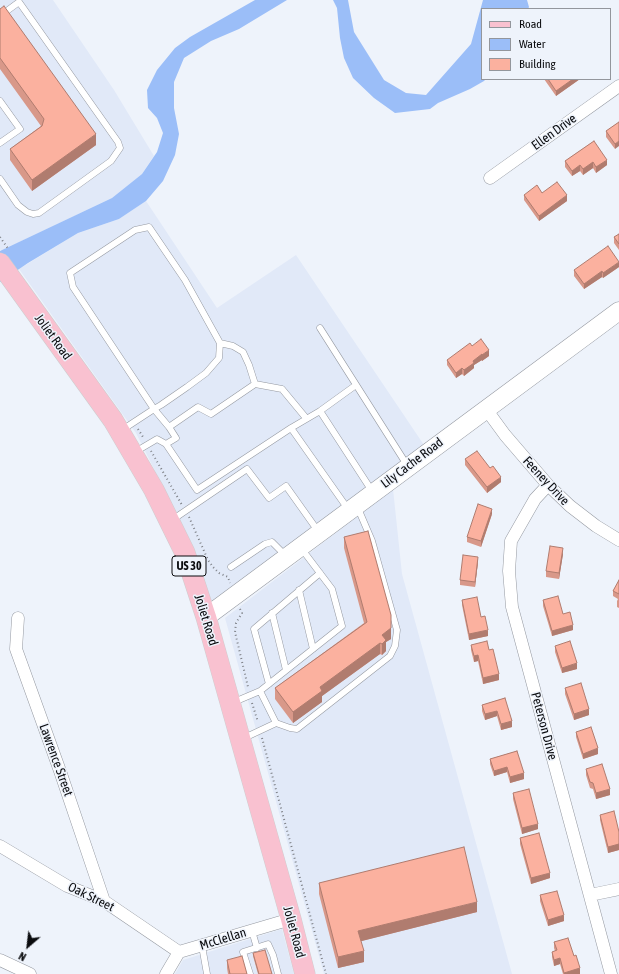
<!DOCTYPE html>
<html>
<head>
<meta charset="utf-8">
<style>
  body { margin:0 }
  #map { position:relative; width:619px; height:974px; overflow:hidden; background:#eef3fb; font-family:"Asap Condensed",sans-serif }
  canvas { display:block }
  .legend { position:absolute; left:481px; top:8px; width:130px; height:72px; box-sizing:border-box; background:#eef3fb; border:1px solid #93969c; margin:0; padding:5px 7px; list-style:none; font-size:12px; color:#0a0b0e }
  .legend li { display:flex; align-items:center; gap:8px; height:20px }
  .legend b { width:20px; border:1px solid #93969c }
  .north { position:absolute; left:8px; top:926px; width:40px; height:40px; -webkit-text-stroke:3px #eef3fb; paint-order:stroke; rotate:208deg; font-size:11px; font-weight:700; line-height:16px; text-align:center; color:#0a0b0e }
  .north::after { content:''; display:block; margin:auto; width:14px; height:18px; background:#0a0b0e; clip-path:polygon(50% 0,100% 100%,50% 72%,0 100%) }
</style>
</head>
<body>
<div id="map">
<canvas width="619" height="974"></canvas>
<ul class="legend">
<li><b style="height:5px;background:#f9c1d0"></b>Road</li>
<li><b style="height:11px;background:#9bbef8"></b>Water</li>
<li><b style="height:11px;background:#fbb19f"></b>Building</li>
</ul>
<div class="north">N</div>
</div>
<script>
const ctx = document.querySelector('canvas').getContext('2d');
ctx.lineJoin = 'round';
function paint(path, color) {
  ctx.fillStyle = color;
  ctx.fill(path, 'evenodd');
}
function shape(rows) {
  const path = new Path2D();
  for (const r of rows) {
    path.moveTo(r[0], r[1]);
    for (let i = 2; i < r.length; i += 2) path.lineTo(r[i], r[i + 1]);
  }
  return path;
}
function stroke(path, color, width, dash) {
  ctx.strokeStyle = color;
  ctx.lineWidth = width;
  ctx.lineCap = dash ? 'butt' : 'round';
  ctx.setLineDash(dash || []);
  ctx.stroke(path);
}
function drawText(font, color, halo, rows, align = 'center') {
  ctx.font = font + ' "Asap Condensed",sans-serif';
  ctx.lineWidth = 3;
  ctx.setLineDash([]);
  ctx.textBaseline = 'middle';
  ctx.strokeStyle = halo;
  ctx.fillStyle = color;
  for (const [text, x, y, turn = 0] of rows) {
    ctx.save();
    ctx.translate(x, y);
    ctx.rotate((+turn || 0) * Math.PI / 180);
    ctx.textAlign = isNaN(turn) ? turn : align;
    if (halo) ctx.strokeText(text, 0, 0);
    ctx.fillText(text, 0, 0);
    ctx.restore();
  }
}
paint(shape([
  [0,0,53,0,114,90,154,156,142,174,112,198,1,251,0,249],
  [146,201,217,308,296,255,426,448,213,605,179,519,136,433,19,269,78,233,119,219],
  [393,489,402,574,512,974,324,974,225,618],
  [282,929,294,974,175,974,183,960]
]), '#e1e9f8');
paint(shape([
  [255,0,287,0,239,29,211,41,184,58,174,82,174,108,179,134,175,155,163,181,146,201,119,219,78,233,28,263,0,282,0,251,112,198,142,174,157,152,163,133,157,118,148,108,147,90,157,70,175,48,190,37],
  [333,0,348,0,354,32,384,80,406,93,426,95,471,44,483,0,527,0,529,7,528,9,482,9,482,79,486,79,484,81,470,89,438,103,430,109,395,113,374,98,353,78,344,58,340,38,337,8]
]), '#9bbef8');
const lane = shape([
  [0,16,19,2,118,142,120,148,111,161,39,213,33,214,27,212,18,205,0,179],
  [0,101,20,129,0,143],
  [320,328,407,465],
  [220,343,233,346,243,352,249,365,255,384],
  [320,411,372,491],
  [291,428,197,490,166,444,176,438,169,427,198,407,211,414,255,384,282,389,306,418],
  [122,430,154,409,161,405,187,387,206,373,219,358,220,343,185,280,149,227,135,230,70,273,73,287,154,409,169,427],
  [135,452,157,439,166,444],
  [348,509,291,428,320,411,356,385],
  [172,520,247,469,269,498,286,486,318,531],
  [231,567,265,544,272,542,285,555],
  [299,590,313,649],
  [272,613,286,670],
  [269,684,254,629,320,573],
  [260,691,276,723],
  [234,702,260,691,342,626,332,589,301,548],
  [242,739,276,723,290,728,297,729,390,656,395,646,397,630,372,541,357,506],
  [252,931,257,948],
  [202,946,207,974],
  [250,974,243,952,268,944,273,955,278,974]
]);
const street = shape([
  [490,178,619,86],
  [486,409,505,435,548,485,570,506,596,526,619,540],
  [548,485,535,499,511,541,509,571,512,607,611,974],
  [18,618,16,649,60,771,104,901],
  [0,846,67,886,104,901,179,952],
  [590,895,619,889],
  [0,960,30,974],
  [166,974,179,952,291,919]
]);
const secondary = shape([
  [206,617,619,311]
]);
const primary = shape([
  [0,263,113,420,154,490,185,553,206,617,291,919,305,974]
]);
stroke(lane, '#9599a1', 7);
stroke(street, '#9599a1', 13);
stroke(secondary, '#9599a1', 19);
stroke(primary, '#cececf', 21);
stroke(shape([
  [0,237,9,250],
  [138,429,143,437],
  [151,451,182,505],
  [189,517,208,560,213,567,219,573,228,577,230,583],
  [240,609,242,613,236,623,235,632,248,687],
  [252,703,258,722],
  [262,738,326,974]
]), '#7e8187', 2, [1, 3]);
stroke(lane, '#fff', 6);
stroke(street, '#fff', 12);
stroke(secondary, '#fff', 18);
stroke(primary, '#f9c1d0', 20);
paint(shape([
  [0,9,96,145,32,191,10,160,10,149,41,126,0,69],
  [544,79,580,79,556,96],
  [619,122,615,149,606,137,606,131],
  [594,141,607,165,596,173,593,168,583,175,580,171,572,176,565,167,565,161],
  [542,193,567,201,539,221,524,200,524,195],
  [619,234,619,250,614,243,614,237],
  [619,267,603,278,602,277,584,289,574,276,574,270],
  [472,346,489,356,482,361,482,360,474,365,474,368,464,376,462,374,456,378,447,365,447,360],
  [465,459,501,482,487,493,465,465],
  [492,514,481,547,467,542,467,537],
  [344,537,391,639,386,642,386,651,382,655,380,654,322,696,322,702,293,723,275,699,275,688,364,623,344,548],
  [563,554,559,579,546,577,546,571],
  [478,562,475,587,460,585,460,580],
  [619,580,619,608,617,607,617,601,618,599,613,596,613,591],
  [462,600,481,617,488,636,469,640,462,605],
  [543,600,563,614,573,630,552,636,543,606],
  [471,645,489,650,499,680,483,684,478,661,474,662,471,650],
  [555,646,577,669,562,673,555,652],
  [565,688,589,715,574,720,565,694],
  [505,698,512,727,501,730,497,716,485,720,482,711,482,705],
  [576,732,598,754,583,759,576,737],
  [517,751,524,779,510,783,507,772,494,776,490,764,490,759],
  [586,769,610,795,596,799,593,789,590,788,586,775],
  [513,793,538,829,522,834,513,799],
  [600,815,619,832,619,850,608,853,600,820],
  [520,838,550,878,531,884,520,844],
  [319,883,477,912,361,941,364,962,338,968,319,894],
  [540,895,564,921,548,926,540,901],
  [554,942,574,956,580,974,563,974,560,964,554,966,552,957,552,952,555,951,554,948],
  [253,953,272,974,258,974,253,956],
  [227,960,247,974,228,974,227,968]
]), '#d89889');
paint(shape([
  [573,79,580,79,556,96,556,91],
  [96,134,96,145,32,191,32,180],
  [619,141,619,146,615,149,615,144],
  [607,160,607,165,596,173,596,167],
  [593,162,593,168,583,175,583,169],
  [580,165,580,171,572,176,572,171],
  [567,195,567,201,539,221,539,216],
  [619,262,619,267,603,278,603,273],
  [602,271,602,277,584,289,584,284],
  [489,350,489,356,482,361,482,355],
  [482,354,482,360,474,365,474,368,464,376,464,370,473,361],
  [462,368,462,374,456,378,456,373],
  [501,477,501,482,487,493,487,487],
  [492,509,492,514,481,547,481,541],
  [563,548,563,554,559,579,559,573],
  [478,557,478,562,475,587,475,582],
  [391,615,391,639,386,642,386,651,382,655,382,635],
  [573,625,573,630,552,636,552,631],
  [488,630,488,636,469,640,469,634],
  [380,643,380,654,322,696,322,702,293,723,293,712,320,687],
  [478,655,478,661,474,662,474,656],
  [577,663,577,669,562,673,562,668],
  [499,674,499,680,483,684,483,678],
  [589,709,589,715,574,720,574,714],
  [497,711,497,716,485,720,485,714],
  [512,721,512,727,501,730,501,724],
  [598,748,598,754,583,759,583,754],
  [507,767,507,772,494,776,494,771],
  [524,773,524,779,510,783,510,777],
  [610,789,610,795,596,799,596,793],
  [538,824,538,829,522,834,522,828],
  [619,844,619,850,608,853,608,847],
  [550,873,550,878,531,884,531,878],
  [477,902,477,912,358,942,358,931],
  [564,915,564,921,548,926,548,920],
  [364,951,364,962,338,968,338,957],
  [560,958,560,964,554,966,554,960],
  [580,968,580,974,564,974,564,973]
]), '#b07c6f');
const building = shape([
  [4,6,96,134,32,180,10,149,42,126,44,119,0,58,0,9,4,6],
  [548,79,573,79,556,91,548,79],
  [619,122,619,141,615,144,606,131,619,122],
  [594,141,607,160,596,167,593,162,583,169,580,165,572,171,565,161,594,141],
  [557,182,567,195,539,216,524,195,537,185,542,193,557,182],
  [619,234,619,244,614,237,619,234],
  [608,246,619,262,603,273,602,271,584,284,574,270,608,246],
  [481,339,489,350,482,355,482,354,473,361,474,363,464,370,462,368,456,373,447,360,470,343,472,346,481,339],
  [477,451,490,468,493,466,501,477,487,487,465,459,477,451],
  [478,504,492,509,481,541,467,537,478,504],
  [368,531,391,615,391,628,382,635,386,640,382,644,380,643,320,687,322,691,293,712,275,688,367,622,344,537,368,531],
  [550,546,563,548,559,573,546,571,550,546],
  [463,555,478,557,475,582,460,580,463,555],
  [619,580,619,594,613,591,619,580],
  [558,596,563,614,570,612,573,625,552,631,543,600,558,596],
  [477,597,481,617,485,616,488,630,469,634,462,600,477,597],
  [487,641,489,650,493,649,499,674,483,678,478,655,474,656,471,645,487,641],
  [570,641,577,663,562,668,555,646,570,641],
  [581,683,589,709,574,714,565,688,581,683],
  [505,698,512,721,501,724,497,711,485,714,482,705,505,698],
  [591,727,598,748,583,754,576,732,591,727],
  [517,751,524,773,510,777,507,767,494,771,490,759,517,751],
  [602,764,610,789,596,793,593,783,590,782,586,769,602,764],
  [529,789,538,824,522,828,513,793,529,789],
  [614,811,619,832,619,844,608,847,600,815,614,811],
  [539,833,550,873,531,878,520,838,539,833],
  [464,847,477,902,358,931,364,951,338,957,319,883,464,847],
  [557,891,564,915,548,920,540,895,557,891],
  [568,938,574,956,576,955,580,968,564,973,560,958,554,960,552,952,557,950,554,942,568,938],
  [265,950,272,974,259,974,253,953,265,950],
  [242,956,247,974,230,974,227,960,242,956]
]);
paint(building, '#fbb19f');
stroke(building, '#b07c6f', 1);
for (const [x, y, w] of [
  [189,566,34]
]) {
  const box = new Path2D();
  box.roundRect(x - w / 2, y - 10, w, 20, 3);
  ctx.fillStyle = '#eef3fb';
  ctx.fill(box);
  stroke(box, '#0a0b0e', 1);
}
drawText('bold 12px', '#0a0b0e', null, [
  ["US 30",189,566]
]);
drawText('13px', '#0a0b0e', '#eef3fb', [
  ["Ellen Drive",554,132,-36],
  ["Joliet Road",53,337,54],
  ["Lily Cache Road",412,463,-37],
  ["Feeney Drive",546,481,47],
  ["Joliet Road",206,620,73],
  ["Peterson Drive",544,726,75],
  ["Lawrence Street",56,760,70],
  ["Oak Street",91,897,26],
  ["Joliet Road",294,932,75],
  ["McClellan",223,939,-17]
]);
</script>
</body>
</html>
